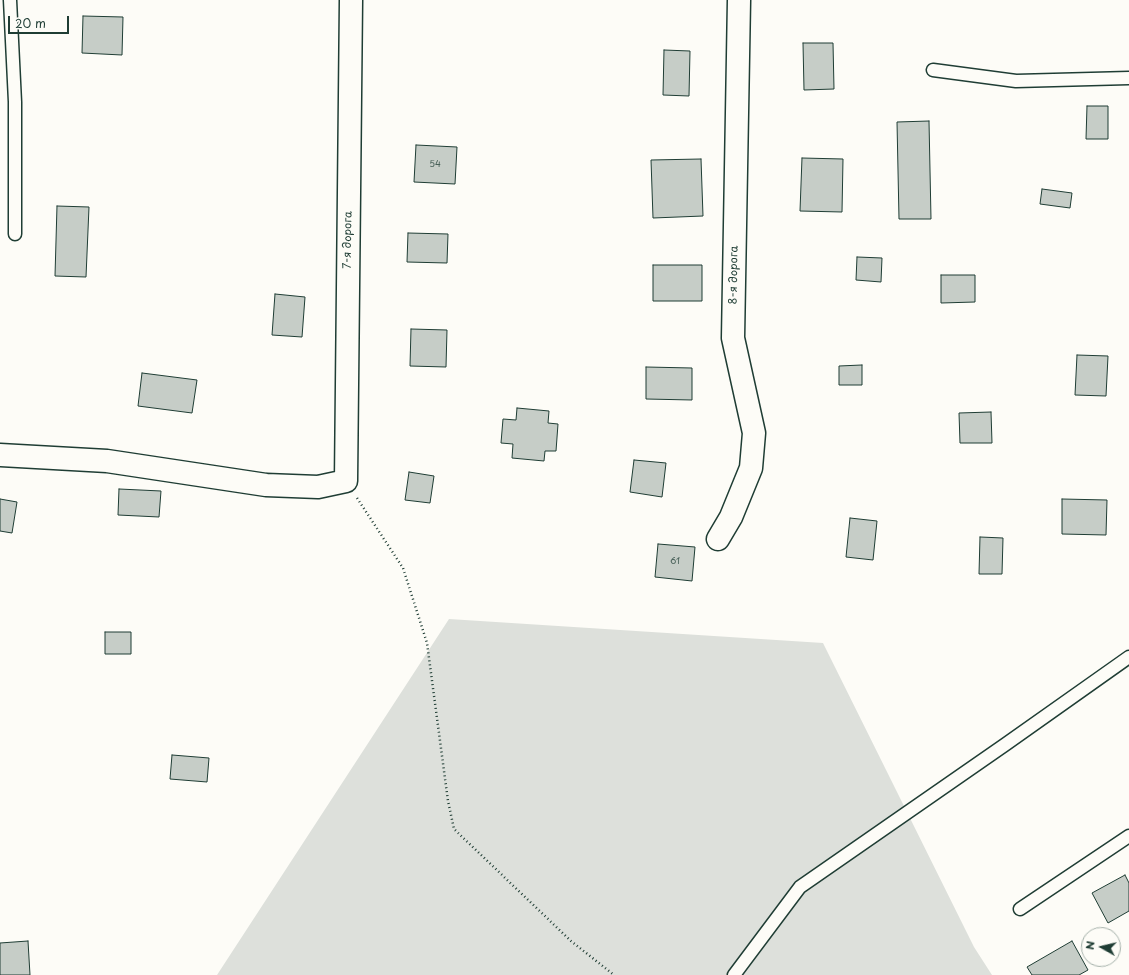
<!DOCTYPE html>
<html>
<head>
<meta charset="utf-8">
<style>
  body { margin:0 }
  #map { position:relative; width:1129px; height:975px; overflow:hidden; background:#fdfcf7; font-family:"Playpen Sans",sans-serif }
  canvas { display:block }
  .north { position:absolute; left:1081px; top:927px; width:40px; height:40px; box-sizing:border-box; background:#fdfcf7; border:1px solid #a4b0a9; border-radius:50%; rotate:278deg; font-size:11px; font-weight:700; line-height:16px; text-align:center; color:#1f3d34 }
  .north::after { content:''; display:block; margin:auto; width:14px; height:18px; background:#1f3d34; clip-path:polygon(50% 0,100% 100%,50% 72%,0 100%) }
  .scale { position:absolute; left:8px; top:16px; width:61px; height:18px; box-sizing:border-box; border:2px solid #1f3d34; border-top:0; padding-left:5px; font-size:12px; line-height:14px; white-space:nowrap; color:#1f3d34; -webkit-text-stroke:3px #fdfcf7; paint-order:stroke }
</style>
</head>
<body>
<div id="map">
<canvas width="1129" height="975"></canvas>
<div class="north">N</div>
<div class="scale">20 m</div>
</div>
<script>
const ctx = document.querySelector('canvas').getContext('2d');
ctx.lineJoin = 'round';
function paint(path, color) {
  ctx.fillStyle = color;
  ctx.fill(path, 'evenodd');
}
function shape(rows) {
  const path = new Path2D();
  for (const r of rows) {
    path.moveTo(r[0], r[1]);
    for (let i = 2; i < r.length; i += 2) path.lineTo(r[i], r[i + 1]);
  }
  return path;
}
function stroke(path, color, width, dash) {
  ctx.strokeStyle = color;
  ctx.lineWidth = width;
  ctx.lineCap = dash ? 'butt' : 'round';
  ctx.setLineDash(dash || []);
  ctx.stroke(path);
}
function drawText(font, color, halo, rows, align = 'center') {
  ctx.font = font + ' "Playpen Sans",sans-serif';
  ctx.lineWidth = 3;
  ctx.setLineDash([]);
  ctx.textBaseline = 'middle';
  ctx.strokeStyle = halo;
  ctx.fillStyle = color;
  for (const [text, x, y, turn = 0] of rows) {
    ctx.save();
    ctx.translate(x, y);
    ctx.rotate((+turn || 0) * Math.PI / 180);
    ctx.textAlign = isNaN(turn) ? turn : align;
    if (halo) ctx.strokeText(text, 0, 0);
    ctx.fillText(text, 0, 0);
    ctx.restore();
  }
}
paint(shape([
  [449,619,823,643,974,947,992,975,217,975]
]), '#dde0db');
const building = shape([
  [83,16,123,17,122,55,82,53,83,16],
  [803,43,833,43,834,89,804,90,803,43],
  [664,50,690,51,689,96,663,95,664,50],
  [1087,106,1108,106,1108,139,1086,139,1087,106],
  [929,121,931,219,899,219,897,122,929,121],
  [416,145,457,147,455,184,414,182,416,145],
  [802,158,843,159,842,212,800,211,802,158],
  [701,159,703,216,653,218,651,160,701,159],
  [1042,189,1072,193,1070,208,1040,204,1042,189],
  [57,206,89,207,86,277,55,276,57,206],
  [408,233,448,234,447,263,407,262,408,233],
  [857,257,882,258,881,282,856,280,857,257],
  [653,265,702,265,702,301,653,301,653,265],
  [941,275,975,275,975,302,941,303,941,275],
  [275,294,305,297,302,337,272,335,275,294],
  [411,329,447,330,446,367,410,366,411,329],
  [1077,355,1108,356,1106,396,1075,395,1077,355],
  [862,365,862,385,839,385,839,366,862,365],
  [646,367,692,368,692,400,646,399,646,367],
  [142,373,197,380,192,413,138,406,142,373],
  [517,408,549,411,548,423,558,424,556,451,545,451,544,461,512,458,513,444,501,443,503,419,516,420,517,408],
  [991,412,992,443,960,443,959,413,991,412],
  [634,460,666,463,662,497,630,492,634,460],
  [409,472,434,476,430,503,405,500,409,472],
  [119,489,161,491,159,517,118,515,119,489],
  [0,499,17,502,12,533,0,531,0,499],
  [1062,499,1107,500,1106,535,1062,534,1062,499],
  [850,518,877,521,873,560,846,557,850,518],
  [980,537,1003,538,1002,574,979,574,980,537],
  [658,544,695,547,692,581,655,577,658,544],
  [105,632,131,632,131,654,105,654,105,632],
  [172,755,209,758,207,782,170,779,172,755],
  [1125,875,1129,883,1129,911,1108,923,1092,893,1125,875],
  [28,941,30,975,0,975,0,943,28,941],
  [1072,941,1088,970,1079,975,1032,975,1027,967,1072,941]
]);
paint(building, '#c6cdc7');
stroke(building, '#1f3d34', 1);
const lane = shape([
  [10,0,15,102,15,234],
  [933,70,1016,81,1129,78],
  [1020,909,1129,836],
  [734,975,800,887,1006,744,1129,657]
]);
const street = shape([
  [0,455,107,461,266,485,318,487,346,481,351,0],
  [718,539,731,517,751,468,754,433,733,338,739,0]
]);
stroke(lane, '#1f3d34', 15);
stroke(street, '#1f3d34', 25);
stroke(shape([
  [357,498,403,568,427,643,448,801,454,829,571,941,614,975]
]), '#1f3d34', 2.5, [1, 3]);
stroke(lane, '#fdfcf7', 12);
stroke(street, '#fdfcf7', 22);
drawText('9px', '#496159', null, [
  ["54",435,165],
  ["61",675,562]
]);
drawText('11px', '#1f3d34', '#fdfcf7', [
  ["7-я дорога",348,240,-89],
  ["8-я дорога",734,275,-89]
]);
</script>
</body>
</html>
